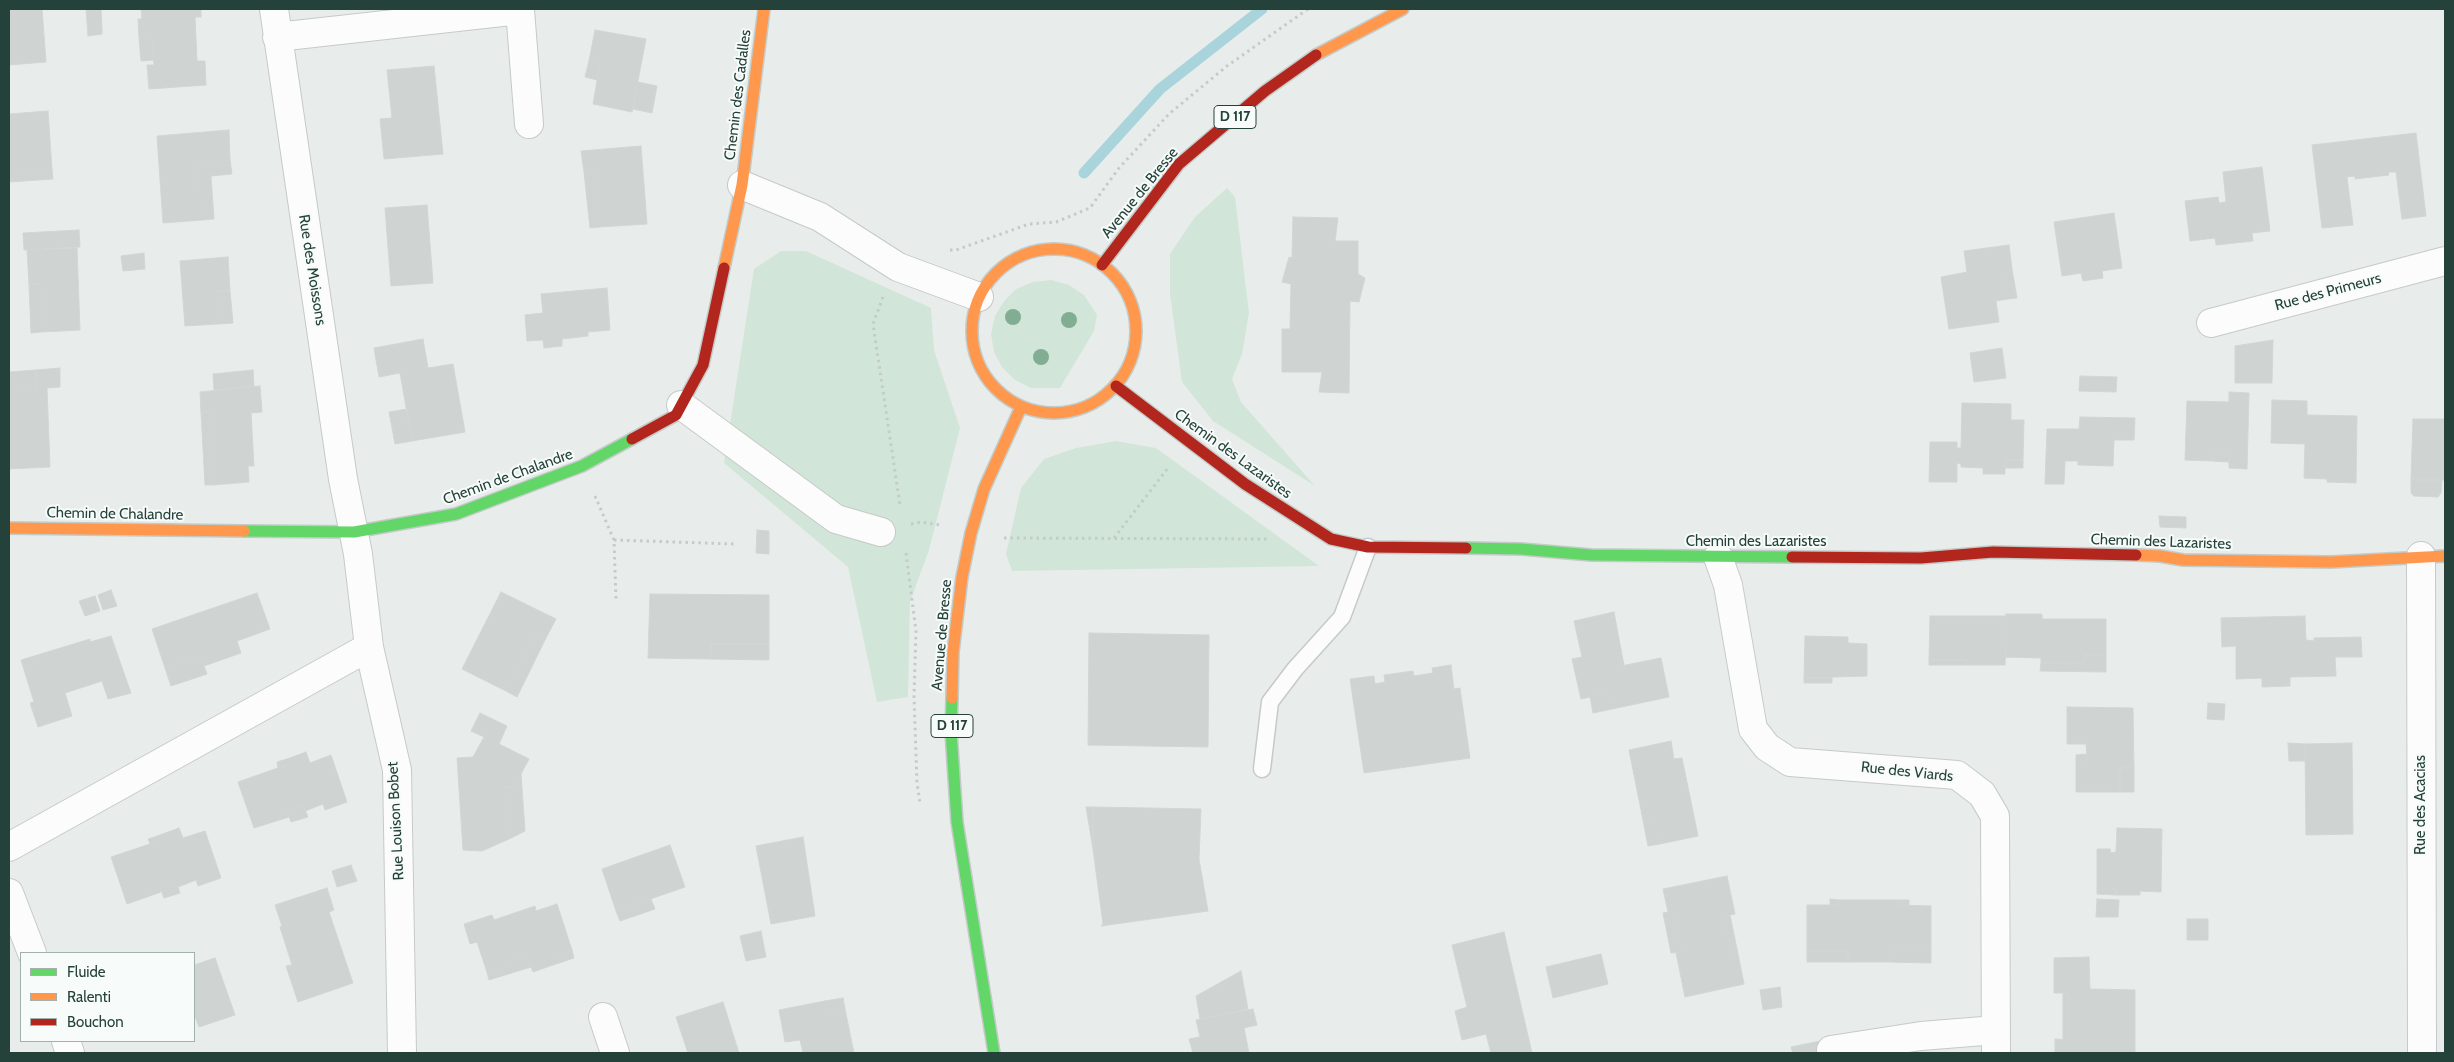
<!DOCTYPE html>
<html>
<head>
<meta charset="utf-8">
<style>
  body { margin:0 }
  #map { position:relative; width:2454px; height:1062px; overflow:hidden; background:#e8edeb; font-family:Cabin,sans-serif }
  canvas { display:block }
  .frame { position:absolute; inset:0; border:10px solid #24423a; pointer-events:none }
  .legend { position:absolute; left:20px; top:952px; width:175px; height:90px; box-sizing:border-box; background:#f7fbf9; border:1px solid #a3b1ad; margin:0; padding:6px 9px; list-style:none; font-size:15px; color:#24423a }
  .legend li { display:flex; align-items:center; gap:10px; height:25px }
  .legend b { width:25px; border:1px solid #a3b1ad }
</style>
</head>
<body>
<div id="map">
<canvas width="2454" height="1062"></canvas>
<div class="frame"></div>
<ul class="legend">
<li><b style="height:6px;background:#63d668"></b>Fluide</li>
<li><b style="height:6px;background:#ff974d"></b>Ralenti</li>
<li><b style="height:6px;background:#b3261e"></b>Bouchon</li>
</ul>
</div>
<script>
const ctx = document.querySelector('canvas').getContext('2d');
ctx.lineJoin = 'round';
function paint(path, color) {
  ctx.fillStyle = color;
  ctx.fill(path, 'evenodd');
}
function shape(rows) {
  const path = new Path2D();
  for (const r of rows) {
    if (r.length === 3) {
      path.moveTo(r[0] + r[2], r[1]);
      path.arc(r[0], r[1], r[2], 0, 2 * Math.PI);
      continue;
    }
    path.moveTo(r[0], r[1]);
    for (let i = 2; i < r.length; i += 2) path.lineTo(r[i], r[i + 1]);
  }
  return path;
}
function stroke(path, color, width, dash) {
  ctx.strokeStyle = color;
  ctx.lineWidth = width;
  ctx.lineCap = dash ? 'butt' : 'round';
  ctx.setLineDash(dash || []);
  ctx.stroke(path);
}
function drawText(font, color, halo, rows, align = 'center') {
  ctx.font = font + ' Cabin,sans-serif';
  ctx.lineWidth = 4;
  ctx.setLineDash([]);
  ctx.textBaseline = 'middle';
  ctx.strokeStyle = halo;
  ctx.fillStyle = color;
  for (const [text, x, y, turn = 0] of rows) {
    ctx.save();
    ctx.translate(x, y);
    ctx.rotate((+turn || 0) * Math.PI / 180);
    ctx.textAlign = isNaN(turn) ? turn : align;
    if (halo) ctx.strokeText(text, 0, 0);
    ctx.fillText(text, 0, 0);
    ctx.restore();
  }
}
paint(shape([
  [1227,188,1235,197,1249,313,1242,354,1232,379,1241,402,1315,486,1213,421,1182,382,1170,294,1170,254,1195,217],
  [781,251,806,251,931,308,934,350,960,428,929,550,910,602,908,697,877,702,848,567,724,463,754,269],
  [1051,280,1069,285,1084,295,1097,315,1094,331,1060,388,1031,388,1015,380,1002,367,994,352,991,334,995,316,1004,301,1016,289,1033,282],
  [1116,441,1156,448,1319,566,1012,571,1006,554,1021,488,1044,459,1076,448]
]), '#d1e6d8');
stroke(shape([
  [1084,173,1160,89,1262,9]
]), '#a9d4db', 11);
const building = shape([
  [9,9,42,9,46,62,9,65,9,9],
  [86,9,101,9,102,29,94,30,95,35,88,36,86,9],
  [141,9,201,9,201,17,195,17,197,61,205,61,206,85,149,89,147,65,154,65,152,37,139,38,138,19,142,19,141,9],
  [102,29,102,34,95,35,94,30,102,29],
  [595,30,646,39,632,112,593,104,600,64,589,61,595,30],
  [152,37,154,60,141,61,139,38,152,37],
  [589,61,600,64,597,80,585,77,589,61],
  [434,66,443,154,384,159,380,119,392,118,387,70,434,66],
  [638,82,657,86,652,113,633,109,638,82],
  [48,111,52,170,9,172,9,114,48,111],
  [229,130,230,160,197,163,202,220,163,223,157,136,229,130],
  [2416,133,2426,216,2402,219,2396,172,2388,172,2389,175,2355,179,2355,176,2347,177,2353,225,2322,228,2312,145,2416,133],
  [641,146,647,224,599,227,593,171,584,172,581,151,641,146],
  [230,160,232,174,211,176,214,219,202,220,197,163,230,160],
  [2262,167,2270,231,2252,233,2253,241,2216,245,2215,238,2190,241,2185,201,2218,197,2219,203,2226,202,2223,172,2262,167],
  [52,170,53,179,9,182,9,172,52,170],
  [593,171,599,227,590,228,584,172,593,171],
  [427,205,433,283,391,286,385,208,427,205],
  [2114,213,2122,268,2102,271,2103,278,2083,281,2081,273,2062,276,2054,222,2114,213],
  [1293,217,1338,218,1335,241,1358,241,1358,274,1365,278,1359,302,1350,301,1349,393,1319,392,1322,372,1282,372,1282,329,1290,329,1291,284,1282,282,1289,257,1292,258,1293,217],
  [79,230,80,247,24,250,23,233,79,230],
  [2009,245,2012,269,2004,271,2008,299,1996,301,1999,322,1949,329,1941,277,1967,272,1964,251,2009,245],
  [77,248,80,330,41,332,40,284,29,284,27,250,77,248],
  [144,253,145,269,123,271,121,256,144,253],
  [228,257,230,291,216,291,218,324,185,326,180,261,228,257],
  [2012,269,2017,298,2008,299,2004,271,2012,269],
  [29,284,40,284,41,332,31,333,29,284],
  [607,288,610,330,588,332,588,336,562,339,562,346,544,348,543,340,527,341,525,315,543,313,541,294,607,288],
  [216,291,230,291,233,323,218,324,216,291],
  [423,339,428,368,453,364,465,432,412,441,400,373,379,377,374,348,423,339],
  [2273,340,2272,383,2235,383,2235,346,2273,340],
  [2002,348,2006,378,1974,382,1970,353,2002,348],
  [60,368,60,387,47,388,50,467,9,469,9,388,36,387,36,370,60,368],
  [36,370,36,387,9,388,9,372,36,370],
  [253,370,254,386,214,390,213,374,253,370],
  [2080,376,2117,377,2116,392,2079,391,2080,376],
  [260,386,262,412,251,413,254,466,248,466,249,482,213,485,209,412,201,412,200,392,260,386],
  [2229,392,2249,393,2247,469,2229,468,2229,455,2213,454,2213,461,2185,460,2187,401,2229,402,2229,392],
  [2272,400,2307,401,2307,415,2357,416,2356,483,2327,482,2327,479,2304,478,2305,444,2271,443,2272,400],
  [1962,403,2011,404,2011,420,2024,420,2023,460,2005,460,2005,474,1983,474,1983,468,1961,467,1961,464,1957,463,1957,482,1929,482,1930,442,1957,442,1957,448,1961,448,1962,403],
  [407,409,412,441,395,444,389,412,407,409],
  [201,412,209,412,213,485,205,485,201,412],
  [2080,417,2135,418,2134,440,2114,440,2113,466,2078,465,2078,461,2065,461,2064,484,2045,484,2047,429,2079,429,2080,417],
  [2413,419,2445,419,2445,480,2411,480,2413,419],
  [2213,454,2229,455,2229,462,2213,461,2213,454],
  [2005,460,2023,460,2023,468,2005,468,2005,460],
  [2411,480,2442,480,2441,493,2438,497,2414,496,2411,493,2411,480],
  [2159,516,2186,517,2186,528,2160,527,2159,516],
  [757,530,769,531,769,554,756,553,757,530],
  [111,590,117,606,103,610,98,595,111,590],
  [501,592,556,619,546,638,535,632,506,691,462,669,501,592],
  [257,593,270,629,237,641,241,653,204,666,200,656,165,668,152,629,257,593],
  [650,594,769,595,769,644,711,644,711,659,648,658,650,594],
  [95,596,100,611,85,616,79,601,95,596],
  [1614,612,1621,650,1618,655,1621,666,1661,658,1669,697,1612,709,1608,693,1581,699,1572,659,1582,657,1574,621,1614,612],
  [2006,614,2042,614,2042,619,2106,619,2106,655,2084,655,2084,663,2041,663,2041,658,2005,657,2006,614],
  [1930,616,2006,616,2005,665,1967,665,1967,660,1929,660,1930,616],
  [2305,616,2306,640,2314,641,2314,638,2361,637,2362,657,2335,657,2336,676,2290,677,2290,686,2262,687,2262,678,2236,679,2236,646,2222,647,2221,618,2305,616],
  [535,632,546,638,517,697,506,691,535,632],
  [1089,633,1209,635,1208,747,1088,745,1089,633],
  [111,636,131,693,108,699,102,681,65,693,72,716,38,727,30,703,34,702,21,660,90,639,90,642,111,636],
  [1805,636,1848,637,1848,643,1867,644,1867,676,1804,678,1805,636],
  [711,644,769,644,769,660,711,659,711,644],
  [1621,650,1624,665,1621,666,1618,655,1621,650],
  [2084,655,2106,655,2106,672,2040,671,2041,663,2084,663,2084,655],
  [200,656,207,674,171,686,165,668,200,656],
  [1929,660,1967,660,1967,665,1929,665,1929,660],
  [1451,665,1454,689,1460,688,1470,758,1364,773,1350,679,1374,676,1375,684,1385,682,1384,675,1413,671,1414,676,1433,673,1432,668,1451,665],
  [1804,678,1832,678,1832,683,1804,683,1804,678],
  [1608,693,1612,709,1593,713,1590,697,1608,693],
  [2208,703,2225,704,2224,720,2207,719,2208,703],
  [2067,707,2133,708,2134,768,2120,768,2120,792,2076,792,2076,767,2088,766,2086,744,2067,744,2067,707],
  [480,713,507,726,499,744,529,759,514,787,506,787,509,839,482,851,463,850,457,758,473,757,484,737,471,731,480,713],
  [1671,741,1674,759,1682,758,1698,836,1660,844,1654,819,1642,815,1629,750,1671,741],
  [2288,743,2305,744,2305,761,2289,761,2288,743],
  [2352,743,2353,834,2306,835,2305,744,2352,743],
  [306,752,310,763,331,755,347,802,325,810,323,804,305,811,303,805,287,811,289,817,254,828,238,782,289,764,287,759,306,752],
  [2087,754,2088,766,2076,767,2076,755,2087,754],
  [287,759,289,764,278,768,277,762,287,759],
  [2120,768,2134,768,2134,792,2120,792,2120,768],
  [521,774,525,831,509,839,506,787,514,787,521,774],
  [303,805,308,817,291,822,287,811,303,805],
  [1086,807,1093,807,1093,849,1086,807],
  [1093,807,1201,809,1199,859,1208,911,1101,926,1103,924,1093,849,1093,807],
  [1642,815,1654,819,1660,844,1648,846,1642,815],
  [179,828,183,838,205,831,221,878,198,886,196,880,178,887,176,881,160,887,161,892,127,904,111,857,162,840,160,835,179,828],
  [2117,828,2162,829,2161,892,2140,891,2140,895,2116,895,2116,889,2097,888,2097,849,2110,849,2111,853,2116,852,2117,828],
  [160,835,162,840,150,844,148,839,160,835],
  [803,837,815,916,771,924,756,846,803,837],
  [670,845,685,887,616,911,602,869,670,845],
  [351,865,357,881,337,887,332,871,351,865],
  [1727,876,1735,914,1724,916,1733,960,1739,959,1744,984,1685,997,1676,953,1682,952,1674,911,1668,912,1663,889,1727,876],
  [176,881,180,893,164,898,160,887,176,881],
  [327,888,334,910,329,912,353,983,298,1002,286,966,292,965,280,927,282,926,275,905,327,888],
  [2097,888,2116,889,2116,895,2097,894,2097,888],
  [651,899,655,909,620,921,616,911,651,899],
  [1830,899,1839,900,1839,905,1830,905,1830,899],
  [2097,899,2119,900,2118,917,2096,917,2097,899],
  [1839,900,1899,900,1899,905,1931,906,1931,952,1889,951,1890,962,1848,962,1848,951,1807,951,1807,905,1839,905,1839,900],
  [1899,900,1909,900,1909,905,1899,905,1899,900],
  [557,904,572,950,551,957,553,965,533,972,526,954,507,960,509,965,487,972,477,942,470,944,464,924,492,915,494,920,535,906,536,911,557,904],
  [1674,911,1682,952,1671,953,1663,913,1674,911],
  [1730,915,1739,959,1733,960,1724,916,1730,915],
  [2187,919,2208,919,2208,940,2187,940,2187,919],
  [761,931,766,957,746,961,740,936,761,931],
  [1504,932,1532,1053,1491,1053,1486,1034,1462,1040,1455,1011,1467,1007,1452,945,1504,932],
  [572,950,574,958,553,965,551,957,572,950],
  [1807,951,1848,951,1848,962,1807,962,1807,951],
  [1889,951,1931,952,1931,963,1890,962,1889,951],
  [526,954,531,967,489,980,487,972,509,965,507,960,526,954],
  [1601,954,1608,984,1553,998,1546,967,1601,954],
  [2089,957,2090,989,2135,990,2135,1053,2055,1053,2055,1039,2068,1040,2068,993,2054,993,2054,958,2089,957],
  [215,958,235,1015,199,1027,194,1014,194,965,215,958],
  [1241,971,1248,1009,1200,1019,1196,996,1241,971],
  [1780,987,1782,1007,1763,1010,1760,990,1780,987],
  [2063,993,2068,993,2068,1040,2063,1039,2063,993],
  [843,998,846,1014,828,1017,825,1001,843,998],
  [825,1001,828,1017,846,1014,854,1053,803,1053,800,1040,785,1042,779,1010,825,1001],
  [723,1002,739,1053,688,1053,676,1017,723,1002],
  [1253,1009,1257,1025,1244,1028,1249,1053,1193,1053,1189,1039,1200,1037,1196,1020,1253,1009],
  [1825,1040,1828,1053,1793,1053,1791,1047,1825,1040]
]);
paint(building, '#cfd4d2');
stroke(building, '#d1d6d4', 1);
const lane = shape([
  [1262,769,1270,702,1295,669,1342,617,1368,547]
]);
const street = shape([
  [274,9,343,479,358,554,369,647,397,770,402,1053],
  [277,37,520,10,529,124],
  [742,185,820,217,898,267,979,297],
  [2211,323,2445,261],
  [681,405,836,519,881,532],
  [2421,556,2422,1053],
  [1718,557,1728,585,1753,729,1767,747,1790,762,1957,775,1982,794,1995,816,1996,1053],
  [9,847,369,647],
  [9,893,32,953],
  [603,1017,615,1053],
  [66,1041,70,1053],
  [1831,1050,1921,1036,1996,1030]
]);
const fast = shape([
  [244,531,354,532,456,514,582,466,632,439],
  [1466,548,1521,549,1591,555,1792,557],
  [952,698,951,732,957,822,994,1053]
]);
const slow = shape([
  [1316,55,1403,9],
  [1054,331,82],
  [724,268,742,185,764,9],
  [9,528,244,531],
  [2136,555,2160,556,2183,560,2331,562,2445,556],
  [952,698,953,652,962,577,971,533,984,489,1021,407]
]);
const jam = shape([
  [1102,265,1179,164,1265,91,1316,55],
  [1116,386,1245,484,1331,539,1368,547,1466,548],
  [632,439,676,415,703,365,724,268],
  [1792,557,1921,558,1993,552,2136,555]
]);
stroke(lane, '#c5cac8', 19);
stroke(street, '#c5cac8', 30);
stroke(fast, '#c3cbc8', 14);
stroke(slow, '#c3cbc8', 14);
stroke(jam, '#c3cbc8', 14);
stroke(shape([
  [950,250,956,250,1029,224,1056,222,1090,208,1119,168,1169,114,1227,66,1308,9],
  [883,297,873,324,900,505],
  [595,496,614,540,616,599],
  [911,524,921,522,940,525],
  [1004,538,1268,539],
  [1114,538,1168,468],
  [614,540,735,544],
  [906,553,916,631,914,696,917,783,920,803]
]), '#c3ccca', 3, [2.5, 4]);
stroke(lane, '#fcfcfc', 16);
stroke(street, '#fcfcfc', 28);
stroke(fast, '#63d668', 11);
stroke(slow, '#ff974d', 11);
stroke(jam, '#b3261e', 11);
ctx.fillStyle = '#81ae93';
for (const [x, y] of [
  [1013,317],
  [1069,320],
  [1041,357]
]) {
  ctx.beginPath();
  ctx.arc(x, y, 8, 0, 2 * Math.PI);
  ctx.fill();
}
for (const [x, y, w] of [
  [1235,117,42],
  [952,726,42]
]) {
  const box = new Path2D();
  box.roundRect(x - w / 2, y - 11.5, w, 23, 4);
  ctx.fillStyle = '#f7fbf9';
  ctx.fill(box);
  stroke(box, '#24423a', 1);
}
drawText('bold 14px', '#24423a', null, [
  ["D 117",1235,117],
  ["D 117",952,726]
]);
drawText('15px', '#24423a', '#f7fbf9', [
  ["Chemin des Cadalles",738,95,-83],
  ["Avenue de Bresse",1140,193,-51],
  ["Rue des Moissons",312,270,81],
  ["Rue des Primeurs",2328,292,-15],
  ["Chemin des Lazaristes",1233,454,36],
  ["Chemin de Chalandre",508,477,-20],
  ["Chemin de Chalandre",115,514,1],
  ["Chemin des Lazaristes",1756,542],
  ["Chemin des Lazaristes",2161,542,2],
  ["Avenue de Bresse",942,635,-85],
  ["Rue des Viards",1907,772,6],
  ["Rue des Acacias",2421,805,-90],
  ["Rue Louison Bobet",396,821,-93]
]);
</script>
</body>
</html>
